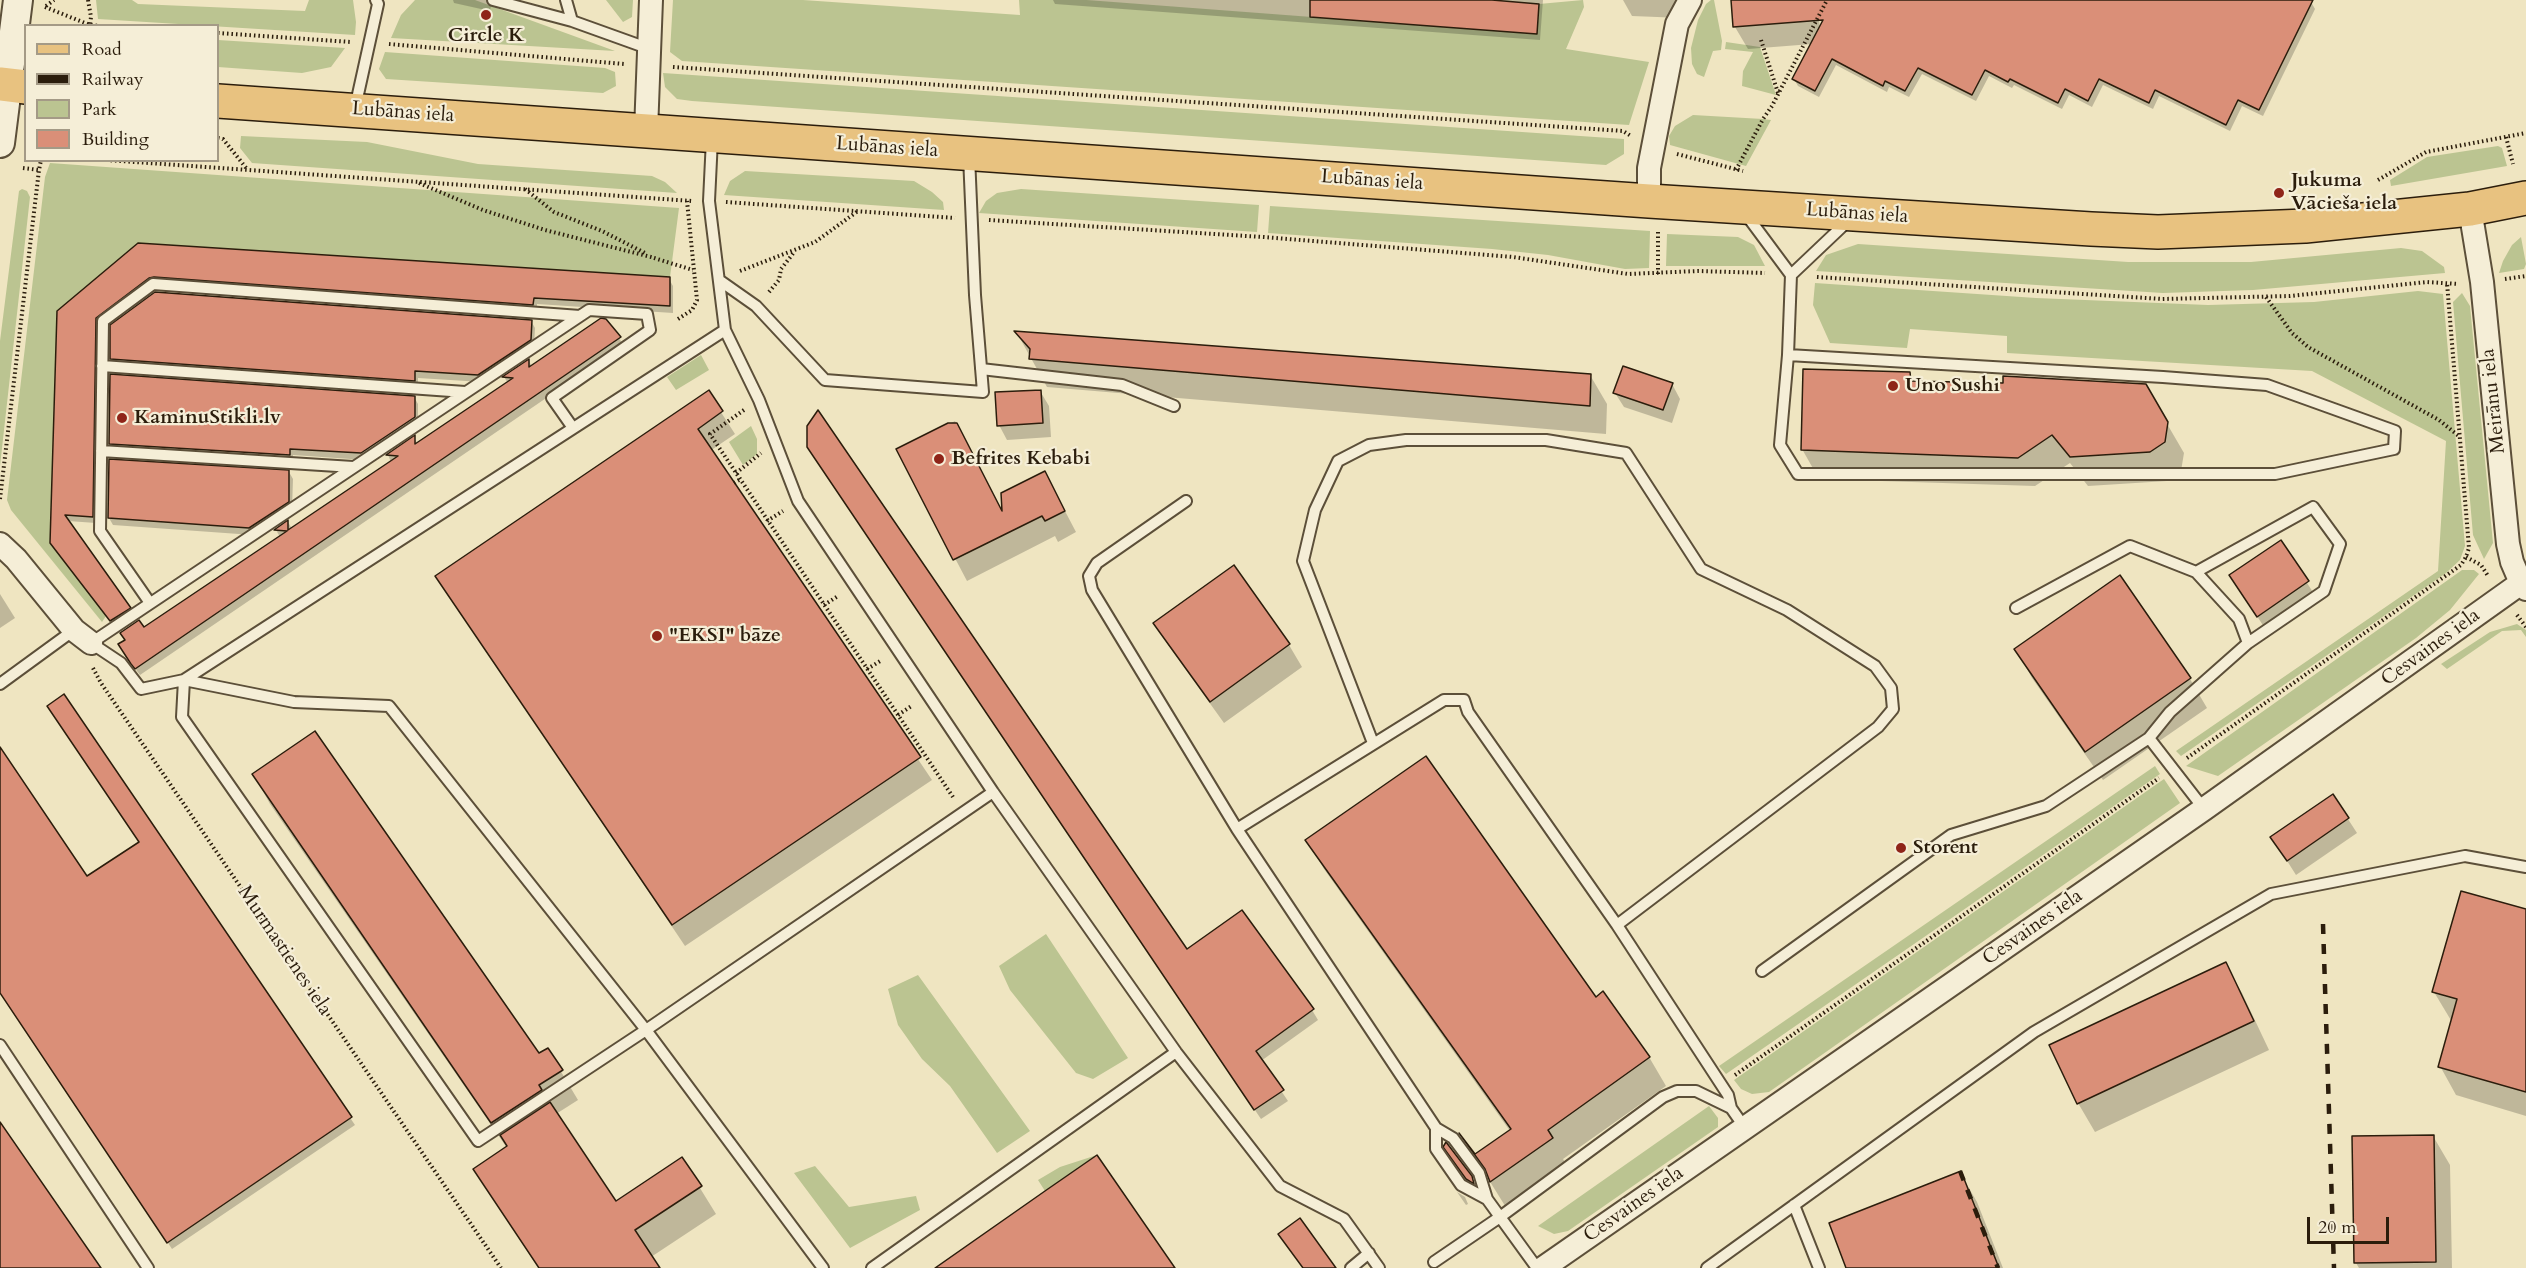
<!DOCTYPE html>
<html>
<head>
<meta charset="utf-8">
<style>
  body { margin:0 }
  #map { position:relative; width:2526px; height:1268px; overflow:hidden; background:#efe5c1; font-family:Cardo,serif }
  canvas { display:block }
  .legend { position:absolute; left:24px; top:24px; width:195px; height:138px; box-sizing:border-box; background:#f5eed7; border:2px solid #a49a86; margin:0; padding:8px 10px; list-style:none; font-size:18px; color:#2b1d0c }
  .legend li { display:flex; align-items:center; gap:12px; height:30px }
  .legend b { width:30px; border:2px solid #a49a86 }
  .scale { position:absolute; left:2307px; top:1217px; width:82px; height:27px; box-sizing:border-box; border:3px solid #2b1d0c; border-top:0; padding-left:8px; font-size:18px; line-height:21px; white-space:nowrap; color:#2b1d0c; -webkit-text-stroke:4px #f5eed7; paint-order:stroke }
</style>
</head>
<body>
<div id="map">
<canvas width="2526" height="1268"></canvas>
<ul class="legend">
<li><b style="height:8px;background:#e8c280"></b>Road</li>
<li><b style="height:8px;background:#2b1d0c"></b>Railway</li>
<li><b style="height:16px;background:#bbc491"></b>Park</li>
<li><b style="height:16px;background:#da8f78"></b>Building</li>
</ul>
<div class="scale">20 m</div>
</div>
<script>
const ctx = document.querySelector('canvas').getContext('2d');
ctx.lineJoin = 'round';
function paint(path, color) {
  ctx.fillStyle = color;
  ctx.fill(path, 'evenodd');
}
function shape(rows) {
  const path = new Path2D();
  for (const r of rows) {
    path.moveTo(r[0], r[1]);
    for (let i = 2; i < r.length; i += 2) path.lineTo(r[i], r[i + 1]);
  }
  return path;
}
function stroke(path, color, width, dash) {
  ctx.strokeStyle = color;
  ctx.lineWidth = width;
  ctx.lineCap = dash ? 'butt' : 'round';
  ctx.setLineDash(dash || []);
  ctx.stroke(path);
}
function drawText(font, color, halo, rows, align = 'center') {
  ctx.font = font + ' Cardo,serif';
  ctx.lineWidth = 4.5;
  ctx.setLineDash([]);
  ctx.textBaseline = 'middle';
  ctx.strokeStyle = halo;
  ctx.fillStyle = color;
  for (const [text, x, y, turn = 0] of rows) {
    ctx.save();
    ctx.translate(x, y);
    ctx.rotate((+turn || 0) * Math.PI / 180);
    ctx.textAlign = isNaN(turn) ? turn : align;
    if (halo) ctx.strokeText(text, 0, 0);
    ctx.fillText(text, 0, 0);
    ctx.restore();
  }
}
paint(shape([
  [96,0,132,0,138,4,305,11,309,0,353,0,356,22,355,35,98,19],
  [415,0,475,0,615,51,391,38,401,15],
  [606,0,633,0,632,17,623,22],
  [673,0,803,0,1020,15,1019,0,1087,0,1537,34,1539,4,1583,0,1584,7,1566,49,1649,62,1629,125,682,61,670,52],
  [1711,0,1714,0,1722,41,1721,50,1713,51,1704,77,1697,74,1692,64,1691,48,1698,20,1706,4],
  [218,40,345,48,331,67,302,73,218,67],
  [1726,42,1760,47,1776,95,1742,86,1743,71,1753,52,1725,49],
  [385,52,605,68,615,72,616,86,603,93,386,79,379,69],
  [663,73,1624,139,1624,154,1606,165,692,101,677,99,665,87],
  [1693,115,1763,119,1771,120,1746,166,1670,145,1669,136,1675,126],
  [241,136,367,142,478,164,652,176,665,182,677,193,252,163,240,148],
  [2498,146,2502,148,2507,166,2391,186,2390,180,2427,157],
  [50,163,679,208,670,277,138,243,57,311,50,543,106,616,102,622,11,510,7,500,45,177],
  [745,171,914,181,932,192,943,202,944,210,724,195,730,181],
  [22,189,27,191,30,197,0,466,0,341,19,191],
  [1021,189,1259,205,1257,232,979,213,986,201,997,193],
  [1270,206,1650,231,1649,268,1625,269,1548,255,1492,249,1268,233],
  [1667,234,1738,237,1754,245,1765,266,1666,266],
  [2521,237,2526,264,2524,269,2499,273,2503,261,2512,245],
  [1858,244,2128,262,2251,262,2401,248,2422,251,2444,267,2445,273,2253,290,2163,293,1816,271,1826,255],
  [1815,283,2036,298,2208,305,2314,302,2418,291,2443,294,2465,546,2460,560,2446,573,2181,756,2176,751,2438,571,2446,441,2312,371,2007,353,2007,336,1910,329,1907,348,1830,343,1813,305],
  [2462,293,2470,306,2493,543,2484,559,2473,535,2453,302],
  [701,355,709,370,676,390,667,377],
  [751,426,757,439,757,454,743,465,729,442],
  [2462,570,2474,570,2479,574,2450,610,2416,638,2218,776,2186,766],
  [2517,624,2526,630,2526,637,2521,630,2502,631,2447,669,2441,664,2490,632],
  [2155,766,2160,774,1726,1074,1719,1066],
  [2164,779,2180,803,1769,1092,1752,1094,1741,1089,1734,1080],
  [1046,934,1128,1058,1093,1079,1076,1073,1010,990,999,966],
  [918,975,1030,1131,997,1153,950,1086,922,1059,898,1025,888,989],
  [1709,1106,1718,1118,1718,1127,1568,1231,1554,1234,1538,1226],
  [1097,1155,1045,1191,1038,1180,1060,1167],
  [815,1166,849,1207,916,1196,920,1210,850,1248,794,1173]
]), '#bbc491');
paint(shape([
  [453,0,492,0,490,11,454,3],
  [1053,0,1543,0,1540,40,1055,4],
  [1623,0,1683,0,1682,18,1632,16],
  [1733,0,1817,0,1820,29,1835,0,2306,0,2311,2,2315,9,2263,116,2242,106,2230,131,2159,96,2153,109,2103,85,2092,107,2069,95,2062,109,2014,85,2012,88,1989,76,1976,101,1922,74,1909,97,1889,87,1887,92,1836,65,1819,97,1798,86,1794,79,1812,44,1748,49,1735,27],
  [138,244,669,279,673,286,673,313,537,304,537,311,158,283,99,325,96,523,68,521,133,615,115,627,56,550,58,312],
  [605,320,624,345,140,675,137,671,124,652,144,629,280,537,276,530,288,522,292,529,391,462,388,455,414,438,418,444,508,383,504,377,529,361,532,367],
  [531,321,535,328,534,347,482,382,418,378,418,387,115,366,111,359],
  [1017,333,1590,375,1607,404,1606,434,1047,387],
  [1909,374,1914,383,2145,386,2184,453,2181,471,2167,481,2088,486,2070,463,2035,486,1819,479,1802,449],
  [1672,384,1680,399,1672,423,1624,407,1615,393],
  [1040,391,1049,406,1051,437,1007,440,999,425],
  [708,392,735,434,710,451,932,780,685,946,437,577],
  [414,397,418,404,418,425,365,460,293,455,293,462,114,450,110,444],
  [955,421,1004,515,1056,494,1076,532,1058,542,1055,536,967,581,898,450],
  [814,457,1186,951,1312,1010,1318,1020,1261,1061,1288,1101,1261,1119],
  [289,472,293,479,292,509,253,535,113,525,109,518],
  [2281,542,2316,597,2266,630,2231,576],
  [1233,568,1289,645,1302,667,1224,723,1168,645,1155,623],
  [0,594,15,618,0,628],
  [2016,649,2190,679,2207,708,2103,780,2032,678],
  [64,696,355,1125,172,1249,0,991,0,750,87,878,141,843],
  [254,775,539,1055,548,1050,578,1100,556,1114,615,1203,682,1159,716,1214,651,1257,659,1268,538,1268,475,1169,507,1148,270,804],
  [2333,796,2357,833,2296,875,2272,837],
  [1307,840,1595,999,1649,1057,1666,1086,1563,1159,1568,1167,1507,1209,1469,1148,1475,1156,1510,1131,1324,869],
  [2526,911,2526,1116,2456,1095,2440,1066,2452,1022,2434,992],
  [2225,964,2242,993,2269,1050,2095,1132,2078,1103],
  [2433,1136,2450,1165,2452,1268,2359,1268,2356,1263,2354,1138],
  [1960,1173,1977,1202,2003,1268,1848,1268],
  [1457,1192,1465,1197,1468,1204,1466,1205]
]), '#0003');
const building = shape([
  [1310,0,1492,0,1539,4,1537,34,1310,17,1310,0],
  [1731,0,2313,0,2259,110,2238,100,2226,125,2155,90,2149,103,2099,79,2088,101,2065,89,2058,103,2010,79,2008,82,1985,70,1972,95,1918,68,1905,91,1885,81,1883,86,1832,59,1815,91,1792,79,1823,20,1733,27,1731,0],
  [138,243,670,277,670,306,534,298,533,305,154,277,149,278,96,318,93,517,65,515,131,608,110,621,50,543,57,311,138,243],
  [155,292,532,320,531,340,478,375,415,371,415,381,110,359,110,325,155,292],
  [601,318,606,319,621,337,135,669,131,664,118,644,125,640,120,633,139,620,144,627,287,531,274,530,288,520,288,530,398,456,386,455,415,435,415,444,513,378,502,377,529,359,529,367,601,318],
  [1014,331,1591,374,1590,406,1029,359,1030,349,1014,331],
  [1623,366,1673,383,1663,410,1613,393,1623,366],
  [1803,369,1910,372,1911,381,2003,383,2003,376,2146,384,2168,422,2165,442,2150,452,2070,457,2052,435,2018,458,1801,450,1803,369],
  [110,374,415,396,415,417,361,453,290,449,290,455,109,444,110,374],
  [709,390,723,411,698,429,921,757,672,925,435,576,709,390],
  [1041,390,1043,423,997,426,995,392,1041,390],
  [818,410,1187,949,1242,910,1314,1009,1256,1051,1284,1090,1254,1110,807,447,807,426,818,410],
  [948,423,957,423,1002,511,1001,493,1045,471,1065,511,1045,521,1042,516,953,560,896,449,948,423],
  [109,459,289,470,289,502,249,528,108,518,109,459],
  [2281,540,2309,581,2257,617,2229,575,2281,540],
  [1234,565,1290,644,1210,702,1153,623,1234,565],
  [2120,575,2191,678,2085,752,2014,649,2120,575],
  [64,694,352,1117,167,1243,0,993,0,747,87,876,139,842,47,706,64,694],
  [315,731,539,1053,548,1048,563,1070,539,1085,542,1090,491,1123,252,774,315,731],
  [1426,756,1596,997,1603,991,1650,1057,1548,1130,1553,1138,1490,1182,1485,1169,1459,1133,1475,1154,1511,1129,1305,840,1426,756],
  [2333,794,2349,818,2287,861,2270,837,2333,794],
  [2461,891,2526,909,2526,1092,2438,1067,2457,999,2432,992,2461,891],
  [2226,962,2254,1021,2077,1104,2049,1045,2226,962],
  [550,1102,616,1201,682,1157,702,1186,635,1230,660,1268,539,1268,473,1169,507,1146,500,1135,550,1102],
  [0,1122,101,1268,0,1268,0,1122],
  [2434,1135,2436,1262,2354,1263,2352,1136,2434,1135],
  [1446,1142,1472,1176,1474,1184,1466,1179,1443,1147,1446,1142],
  [1097,1155,1175,1268,935,1268,1045,1191,1097,1155],
  [1961,1171,1999,1268,1846,1268,1829,1223,1961,1171],
  [1300,1218,1336,1268,1303,1268,1278,1234,1300,1218]
]);
paint(building, '#da8f78');
stroke(building, '#2b1d0c', 1.5);
const service = shape([
  [493,0,572,21,650,49],
  [566,0,572,21],
  [355,108,378,4,376,0],
  [712,139,709,201,725,330,759,400,798,501,993,792,1176,1052,1280,1186,1344,1219,1379,1268],
  [1745,213,1791,275,1788,355,1780,445,1798,474,2275,474,2394,449,2395,431,2267,385,2163,377,1788,355],
  [1791,275,1849,220],
  [719,280,756,306,825,380,983,392,975,295,969,156],
  [725,330,184,680,182,717,478,1141,646,1030,993,792],
  [102,366,465,392],
  [981,369,1122,385,1174,406],
  [573,428,552,398,650,330,647,314,589,310,91,643,121,663,141,689,184,680,294,702,389,706,646,1030,823,1268],
  [101,451,353,467],
  [1186,501,1097,563,1089,576,1092,590,1237,829,1444,700,1464,700,1468,712,1617,925,1878,727,1893,709,1891,688,1875,666,1787,610,1701,569,1626,453,1546,440,1406,440,1369,445,1338,461,1315,510,1303,561,1373,743],
  [2196,572,2313,507,2340,544,2324,591,2248,643,2170,712,2149,738,2204,809],
  [150,603,100,531,103,321,153,284,580,316],
  [2016,608,2130,546,2196,572,2239,619,2248,643],
  [0,684,74,630],
  [1237,829,1436,1128,1453,1138,1479,1173,1487,1199,1537,1268],
  [1617,925,1728,1095,1731,1108,1745,1128],
  [1762,971,1951,835,2046,806,2149,738],
  [0,1045,148,1268],
  [1436,1128,1436,1149,1461,1185,1487,1199],
  [1794,1205,1819,1268],
  [1434,1262,1500,1217,1663,1097,1677,1091,1696,1091,1731,1108],
  [872,1268,1176,1052],
  [1351,1268,1369,1253],
  [1707,1268,2034,1032,2271,894,2465,856,2526,867]
]);
const minor = shape([
  [646,131,651,0],
  [1649,201,1649,168,1677,24,1690,0],
  [2470,209,2482,282,2508,544,2512,562,2521,583,2526,589],
  [0,544,16,559,74,630,91,643],
  [1543,1268,2204,809,2521,583]
]);
const tertiary = shape([
  [0,143,18,0]
]);
const primary = shape([
  [0,84,26,87],
  [218,101,1649,201,2091,229,2158,232,2305,226,2470,209,2526,198]
]);
stroke(service, '#5c4f39', 14);
stroke(minor, '#5c4f39', 26);
stroke(tertiary, '#5c4f39', 32);
stroke(primary, '#2b1d0c', 36);
stroke(shape([
  [88,0,91,17,90,25],
  [46,6,54,0],
  [45,7,90,25,100,26],
  [218,33,351,42],
  [1761,40,1778,93],
  [389,44,624,64],
  [673,67,1623,131,1631,136],
  [2506,137,2513,164],
  [218,138,223,139,247,169],
  [1677,154,1743,171],
  [106,160,692,201],
  [23,168,39,170,41,160],
  [1736,170,1763,119,1772,106,1827,0],
  [2378,180,2426,152,2526,133],
  [419,183,483,210,545,230,655,258],
  [525,189,554,212,602,231,647,254],
  [726,202,955,218],
  [989,220,1263,237,1513,257,1628,274,1698,271,1765,273],
  [654,258,693,270],
  [740,271,815,242,858,211],
  [1658,274,1658,230],
  [1817,277,2162,299,2290,296,2427,282,2458,284],
  [2505,279,2526,276],
  [769,292,779,280,781,269,795,251],
  [2266,297,2292,333,2308,347,2439,420,2460,437],
  [678,319,692,310,697,300,687,201],
  [744,410,710,434,953,797],
  [736,473,761,453],
  [734,483,739,480],
  [0,499,39,170],
  [767,521,783,511],
  [2466,557,2481,565,2488,576],
  [824,605,838,596],
  [2517,615,2526,627],
  [93,668,101,683,501,1268],
  [867,669,882,660],
  [898,715,913,705],
  [2187,758,2461,565,2466,557,2469,548,2447,283],
  [1735,1075,2159,778]
]), '#2b1d0c', 4, [1.5, 3]);
stroke(service, '#f5eed7', 10);
stroke(minor, '#f5eed7', 22);
stroke(tertiary, '#f5eed7', 28);
stroke(primary, '#e8c280', 33);
stroke(shape([
  [2323,924,2334,1268],
  [1960,1171,1998,1268]
]), '#2b1d0c', 4.5, [10, 10]);
for (const [x, y, r, color] of [
  [486,15,6,"#8f2418"],
  [2279,193,6,"#8f2418"],
  [1893,386,6,"#8f2418"],
  [122,418,6,"#8f2418"],
  [939,459,6,"#8f2418"],
  [657,636,6,"#8f2418"],
  [1901,848,6,"#8f2418"]
]) {
  const dot = new Path2D();
  dot.arc(x, y, r, 0, 2 * Math.PI);
  ctx.fillStyle = color;
  ctx.fill(dot);
  stroke(dot, '#f5eed7', 2);
}
drawText('bold 20px', '#2b1d0c', '#f5eed7', [
  ["Circle K",486,36,"center"],
  ["Jukuma",2291,181],
  ["Vācieša iela",2291,204],
  ["Uno Sushi",1905,386],
  ["KaminuStikli.lv",134,418],
  ["Befrites Kebabi",951,459],
  ["\"EKSI\" bāze",669,636],
  ["Storent",1913,848]
], 'left');
drawText('20px', '#2b1d0c', '#f5eed7', [
  ["Lubānas iela",403,113,4],
  ["Lubānas iela",887,148,4],
  ["Lubānas iela",1372,181,4],
  ["Lubānas iela",1857,214,4],
  ["Meirānu iela",2494,401,-96],
  ["Cesvaines iela",2431,648,-36],
  ["Cesvaines iela",2033,928,-35],
  ["Murmastienes iela",284,951,56],
  ["Cesvaines iela",1634,1205,-35]
]);
</script>
</body>
</html>
